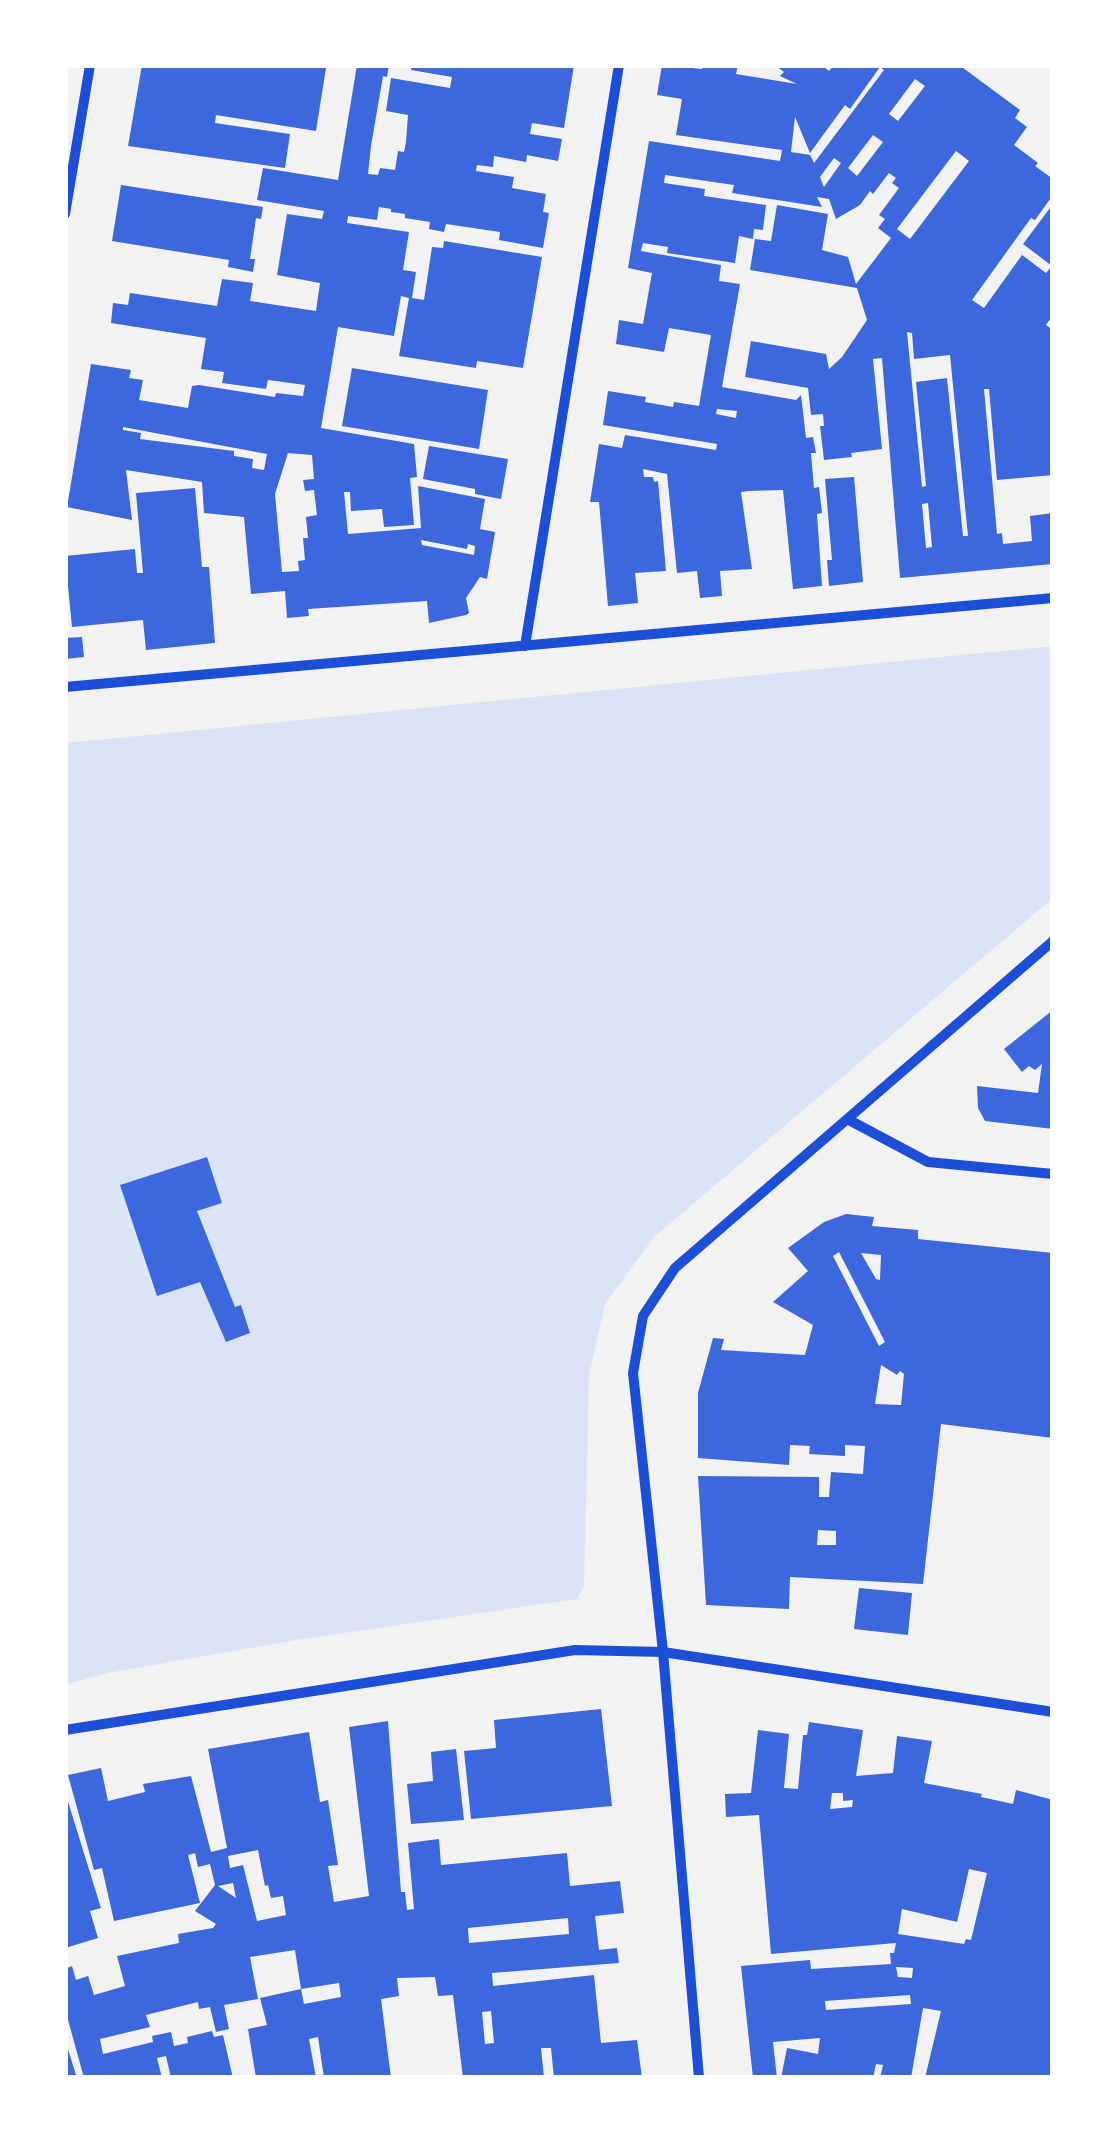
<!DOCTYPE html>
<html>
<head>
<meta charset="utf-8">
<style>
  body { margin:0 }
  #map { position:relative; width:1118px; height:2143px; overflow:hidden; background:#f2f2f2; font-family:Lora,serif }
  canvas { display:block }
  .frame { position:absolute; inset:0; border:68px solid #fff; pointer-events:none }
</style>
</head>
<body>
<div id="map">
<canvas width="1118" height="2143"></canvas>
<div class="frame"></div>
</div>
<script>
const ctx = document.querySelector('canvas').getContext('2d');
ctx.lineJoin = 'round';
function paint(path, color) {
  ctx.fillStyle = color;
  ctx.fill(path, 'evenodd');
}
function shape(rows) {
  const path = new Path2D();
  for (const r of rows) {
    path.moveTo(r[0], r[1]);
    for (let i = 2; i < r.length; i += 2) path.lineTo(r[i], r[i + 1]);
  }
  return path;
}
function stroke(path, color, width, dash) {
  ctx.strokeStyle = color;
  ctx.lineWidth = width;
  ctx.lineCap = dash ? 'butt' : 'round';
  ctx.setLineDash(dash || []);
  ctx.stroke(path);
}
paint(shape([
  [1053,646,1053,898,654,1237,605,1304,589,1376,584,1586,577,1599,296,1640,108,1673,65,1685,65,743]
]), '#dbe4f7');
paint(shape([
  [142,65,317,65,326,68,316,131,216,115,215,123,290,134,285,168,128,146],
  [357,65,389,65,387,77,383,76,371,146,368,174,378,175,380,168,395,170,398,151,404,152,406,142,408,115,386,111,391,78,450,88,452,77,411,70,412,65,574,65,564,128,532,123,530,134,562,139,558,161,527,155,526,162,494,156,493,167,477,165,476,171,514,177,512,188,546,194,543,212,549,213,543,248,499,240,500,232,446,224,444,232,429,229,430,222,405,218,405,214,391,212,391,209,379,207,377,220,348,216,347,223,409,232,403,270,416,272,412,298,424,300,432,247,443,248,444,241,542,257,523,368,477,361,476,368,399,356,409,298,401,296,394,336,338,327,321,428,414,444,417,477,410,478,414,525,384,527,382,509,351,511,350,492,344,492,348,534,421,528,418,486,485,499,480,529,495,532,487,579,480,577,466,598,469,613,466,615,429,623,427,601,308,609,309,616,287,618,285,591,251,594,244,517,204,513,202,482,126,470,132,520,67,507,91,364,131,370,129,378,143,380,139,400,188,408,192,386,199,385,275,397,276,393,303,396,305,385,268,380,266,389,222,383,224,372,201,369,206,338,111,323,113,303,128,305,130,293,217,306,222,279,253,283,250,301,316,311,320,283,277,275,287,214,322,219,324,211,257,200,263,168,338,180],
  [123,427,267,454,264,470,252,468,253,459,234,456,234,451,140,439,141,433,123,430],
  [288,453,312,455,314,479,303,480,305,491,314,490,317,515,306,517,308,538,303,538,305,560,298,561,299,571,282,572,275,494],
  [421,540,467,549,468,544,475,546,474,555,422,545],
  [662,65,702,69,703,65,738,65,736,74,797,84,780,76,784,72,775,65,821,65,829,71,834,65,959,65,1020,110,1015,118,1027,127,1014,145,1038,163,1035,166,1053,179,1053,195,1035,220,1031,218,972,300,984,308,1022,255,1046,273,1052,266,1023,244,1053,204,1053,315,1046,325,1053,330,1053,475,997,480,989,389,984,389,997,534,1002,533,1003,544,1032,541,1030,516,1053,513,1053,564,900,578,882,358,873,359,882,449,851,453,852,457,824,460,820,426,824,426,823,414,811,415,808,388,745,377,751,341,826,354,829,369,842,357,867,320,857,288,750,270,755,239,771,241,777,205,828,214,822,250,848,257,856,284,891,238,878,228,885,219,879,215,899,188,892,183,896,178,889,173,873,194,870,191,860,205,836,219,829,199,817,197,822,207,732,193,734,185,665,175,664,183,705,189,704,196,766,205,763,230,754,229,753,239,739,236,735,263,667,253,668,247,643,243,641,251,721,265,719,281,740,284,722,387,796,400,801,395,806,438,813,437,816,453,811,453,814,488,819,487,822,513,817,514,822,586,793,589,783,490,748,491,741,492,752,569,720,571,722,596,700,598,697,571,677,573,667,474,643,469,644,477,653,477,654,482,658,481,666,571,635,573,638,603,608,606,599,502,590,502,599,444,622,448,625,435,716,450,717,444,603,425,608,391,646,397,645,402,673,407,674,402,699,406,711,335,669,328,664,352,616,344,619,320,643,324,652,273,628,268,649,141,780,161,782,150,676,135,682,99,657,95],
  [880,67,884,70,814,163,810,155,791,152,795,117,810,153,845,105,850,109],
  [915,79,925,86,898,121,889,114],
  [873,135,883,142,857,176,848,168],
  [956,151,969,161,910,239,897,229],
  [834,158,841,163,824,187,820,177],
  [907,332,912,333,914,359,950,355,968,536,963,536,947,378,916,382,926,486,922,487],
  [717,409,737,411,736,418,716,414],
  [928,503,932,547,926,548,922,504],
  [121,185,263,207,261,219,256,218,250,259,255,259,253,272,228,267,229,260,112,241],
  [352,368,488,390,479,449,342,426],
  [429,446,508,459,501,499,475,494,475,489,423,479],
  [854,477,863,582,829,586,827,560,832,560,825,479],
  [195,488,202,567,209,567,215,643,146,650,143,620,72,627,65,556,135,549,137,573,143,573,136,493],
  [82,637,84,657,65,659,65,638],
  [1053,1010,1053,1129,985,1121,978,1108,977,1086,1038,1093,1042,1064,1035,1070,1029,1066,1022,1072,1004,1049],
  [207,1157,222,1203,197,1211,235,1307,241,1305,250,1333,226,1342,200,1282,157,1296,120,1185],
  [846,1214,874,1217,872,1226,918,1230,918,1239,1053,1253,1053,1438,941,1424,923,1584,790,1577,789,1609,706,1605,698,1476,819,1477,819,1497,829,1497,831,1472,863,1474,865,1446,845,1445,845,1456,809,1454,810,1446,790,1445,789,1465,698,1458,698,1393,713,1338,724,1339,721,1350,805,1355,813,1325,773,1302,808,1271,788,1248,824,1222],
  [839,1252,885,1342,879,1346,833,1256],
  [861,1253,881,1255,880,1280,876,1279],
  [881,1365,897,1375,900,1371,904,1374,901,1405,875,1404],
  [818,1530,836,1531,836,1545,817,1545],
  [859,1588,912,1593,908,1635,854,1629],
  [601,1709,612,1806,471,1819,464,1751,496,1748,494,1720],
  [388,1721,401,1892,405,1892,407,1910,414,1909,408,1843,439,1839,441,1865,567,1853,570,1886,620,1881,624,1913,595,1916,599,1950,617,1948,619,1963,492,1973,493,1986,594,1975,601,2043,637,2040,642,2078,554,2078,551,2048,541,2048,544,2078,463,2078,453,1995,438,1996,435,1977,397,1978,399,1996,381,1999,391,2078,324,2078,318,2037,309,2039,316,2078,256,2078,248,2029,267,2025,260,1998,301,1989,295,1950,250,1957,258,1999,224,2005,229,2029,216,2032,210,2007,199,2009,198,2002,146,2015,150,2027,100,2039,103,2054,153,2042,152,2036,171,2032,174,2046,188,2043,187,2037,212,2031,214,2037,223,2035,233,2078,171,2078,166,2056,157,2058,162,2078,84,2078,65,2009,65,1969,72,1966,76,1980,88,1976,94,1995,125,1986,117,1956,179,1943,178,1934,213,1928,216,1924,195,1911,215,1885,210,1864,198,1867,195,1853,188,1855,200,1903,114,1921,102,1868,94,1870,68,1775,101,1768,108,1801,145,1792,143,1784,191,1776,211,1852,227,1848,208,1749,309,1732,320,1802,328,1800,338,1865,328,1866,334,1902,369,1896,349,1727],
  [258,1850,265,1886,268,1885,271,1898,283,1896,286,1915,257,1921,243,1865,230,1868,228,1856],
  [233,1883,236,1898,218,1886],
  [568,1918,569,1934,469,1943,468,1928],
  [339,1983,341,1997,304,2004,301,1989],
  [491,2011,494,2043,485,2044,482,2012],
  [809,1722,863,1730,856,1776,893,1773,897,1736,932,1741,924,1783,982,1794,981,1797,1013,1804,1016,1790,1053,1800,1053,2078,925,2078,941,2011,923,2008,911,2078,880,2078,883,2065,876,2064,873,2078,781,2078,787,2048,818,2054,820,2038,773,2042,777,2078,753,2078,741,1966,810,1960,811,1969,891,1964,890,1953,894,1953,896,1943,771,1954,759,1815,726,1817,725,1794,751,1793,758,1730,789,1734,784,1788,798,1789,803,1735,807,1735],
  [832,1793,843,1793,843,1801,853,1800,852,1807,830,1809],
  [969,1869,987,1873,971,1940,966,1939,964,1944,898,1934,902,1909,957,1922],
  [896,1967,913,1968,912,1978,898,1977],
  [910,1995,911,2004,826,2010,825,2001],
  [456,1749,464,1820,411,1824,407,1784,433,1781,431,1752],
  [65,1792,101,1908,90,1911,98,1938,65,1948],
  [65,2043,66,2043,77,2078,65,2078]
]), '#3d67dc');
stroke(shape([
  [65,214,90,65],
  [525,646,619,65],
  [65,687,1053,598],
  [849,1120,928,1162,1053,1174],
  [65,1730,575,1650,663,1652,1053,1712],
  [699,2078,663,1652,633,1373,643,1316,675,1268,1053,941]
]), '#1d4ed8', 10);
</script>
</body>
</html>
